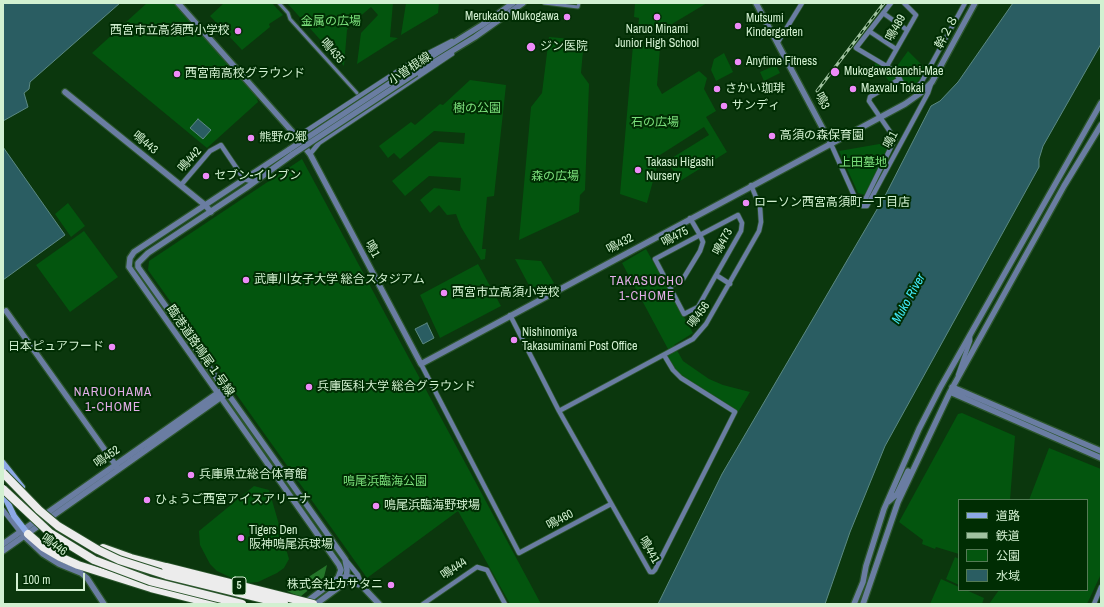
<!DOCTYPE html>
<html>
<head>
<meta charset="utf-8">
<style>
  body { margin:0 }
  #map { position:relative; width:1104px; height:607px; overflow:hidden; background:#0b370d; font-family:"Archivo Narrow","Noto Sans JP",sans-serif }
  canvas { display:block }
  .frame { position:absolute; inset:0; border:4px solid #d2f0d1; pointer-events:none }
  .legend { position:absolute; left:958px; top:499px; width:130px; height:92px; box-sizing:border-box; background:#002d03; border:1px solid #547b55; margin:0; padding:5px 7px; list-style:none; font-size:12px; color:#d2f0d1 }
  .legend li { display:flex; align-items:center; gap:8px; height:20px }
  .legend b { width:20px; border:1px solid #547b55 }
  .scale { position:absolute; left:16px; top:573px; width:69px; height:18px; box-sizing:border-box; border:2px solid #d2f0d1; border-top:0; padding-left:5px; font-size:12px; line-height:14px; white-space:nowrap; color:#d2f0d1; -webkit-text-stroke:3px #002d03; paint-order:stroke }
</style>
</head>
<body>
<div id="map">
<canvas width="1104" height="607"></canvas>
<div class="frame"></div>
<ul class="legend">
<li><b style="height:5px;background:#8ca9e5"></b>道路</li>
<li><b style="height:5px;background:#a0c2a0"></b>鉄道</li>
<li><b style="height:11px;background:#03550e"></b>公園</li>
<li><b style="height:11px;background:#2a5d62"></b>水域</li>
</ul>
<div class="scale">100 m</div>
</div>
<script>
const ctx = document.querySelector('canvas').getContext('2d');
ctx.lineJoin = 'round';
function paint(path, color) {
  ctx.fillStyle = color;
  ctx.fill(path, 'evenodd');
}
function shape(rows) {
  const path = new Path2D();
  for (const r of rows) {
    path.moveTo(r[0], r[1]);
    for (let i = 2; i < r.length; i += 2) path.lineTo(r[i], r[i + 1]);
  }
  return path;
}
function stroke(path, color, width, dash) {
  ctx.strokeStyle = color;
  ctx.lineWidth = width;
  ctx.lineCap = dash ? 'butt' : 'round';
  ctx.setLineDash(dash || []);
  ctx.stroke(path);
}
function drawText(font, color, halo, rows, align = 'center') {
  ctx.font = font + ' "Archivo Narrow","Noto Sans JP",sans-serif';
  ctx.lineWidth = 4;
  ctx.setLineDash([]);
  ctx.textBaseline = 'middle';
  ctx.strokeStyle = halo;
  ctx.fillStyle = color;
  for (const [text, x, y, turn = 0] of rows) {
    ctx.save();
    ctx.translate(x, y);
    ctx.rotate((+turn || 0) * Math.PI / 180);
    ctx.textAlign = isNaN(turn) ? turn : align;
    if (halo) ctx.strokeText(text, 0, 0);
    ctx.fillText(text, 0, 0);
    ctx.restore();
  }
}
paint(shape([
  [147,3,175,3,256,95,258,102,207,148,92,53],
  [224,3,272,3,283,15,269,24,270,27,242,50,210,16],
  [287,3,393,3,390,37,398,38,357,64,361,33,378,15,371,7,351,24,347,30,344,66],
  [406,3,439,3,438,13,401,35],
  [635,3,707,3,662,30,638,28,639,18,634,17],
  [549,37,584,40,581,73,589,84,585,190,580,195,579,212,519,240,531,107,542,93],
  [633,45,660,48,657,85,662,94,699,71,707,78,704,89,716,111,706,117,727,152,680,181,667,161,709,135,704,127,660,155,647,203,620,194],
  [908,51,924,67,924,74,912,88,908,87,895,69],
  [724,53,733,72,716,81,711,70,714,59],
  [876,62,893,71,897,79,890,83,886,77,872,69],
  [776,65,780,73,764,81,760,72],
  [470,80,506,85,494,196,487,197,482,249,486,249,485,259,481,260,461,227,456,214,447,215,439,205,430,213,420,200,434,188,460,191,461,178,429,176,405,196,392,181,439,142,464,144,465,133,434,131,400,159,394,153,388,158,379,146,411,122,415,125,440,104,443,105],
  [891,142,865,195,858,193,839,151],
  [302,159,541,604,510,604,458,511,367,578,148,270,149,261],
  [68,203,85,226,71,237,55,214],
  [84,231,118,277,70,312,36,265],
  [646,249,693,333,674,345,683,361,709,379,723,385,750,392,738,412,681,377,674,370,664,352,668,349,622,263],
  [515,259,541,261,554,283,533,293],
  [478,264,501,306,440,338,420,295],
  [962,413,1015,436,1010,500,959,500,959,554,936,547,935,549,922,544,923,540,899,522,958,414],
  [1049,448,1101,469,1101,574,1087,604,989,604,999,590,1087,590,1087,500,1029,500],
  [254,486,269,490,289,559,284,568,277,573,258,582,248,583,238,581,217,571,210,564,200,545,199,531],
  [955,557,959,559,959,585,946,579],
  [941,579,959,587,959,590,966,590,984,598,982,604,930,604]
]), '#03550e');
paint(shape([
  [327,565,324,577,300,597,287,591]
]), '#247629');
const water = shape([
  [3,3,120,3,30,82,29,89,24,93,28,107,3,121,3,3],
  [1013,3,1101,3,1101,44,1043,146,1039,159,1039,167,885,446,850,532,825,604,658,604,722,474,886,194,931,106,940,101,958,82,1013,3],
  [198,119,211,130,203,139,190,128,198,119],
  [3,147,65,235,3,280,3,147],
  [427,323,434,338,423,344,415,329,427,323]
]);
paint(water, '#2a5d62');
stroke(water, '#5c8983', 1);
const pedestrian = shape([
  [279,3,288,13,290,19,357,93],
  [544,3,578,7,579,3]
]);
const minor = shape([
  [891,3,856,48,893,70,908,91,912,91,921,83,965,3],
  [883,13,907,30],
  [869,31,896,49],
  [778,42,802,3],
  [887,66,916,15,904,3],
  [297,137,415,60,452,41],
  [831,144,857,202,862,206,867,206,928,93,931,84],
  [310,154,319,143,452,54],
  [181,185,210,151,221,145,244,179,254,182],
  [857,202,866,198,895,139,869,101,870,97,900,79],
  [690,218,700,235,738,215,742,223,741,231,716,275,730,284],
  [670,286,683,279,700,251,703,242,700,235,655,259,684,314,698,307,716,275],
  [510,315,559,411,650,572,653,572,655,570,735,412,681,378,673,370,664,355],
  [421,364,519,553,611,504],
  [958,375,970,341,970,335],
  [559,411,693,339,706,324,759,231,761,222,760,207,751,185],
  [3,510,21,533],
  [345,559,358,575,362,586],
  [338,578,347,576,359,579],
  [346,582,362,586],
  [423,604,477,567,487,570,505,604],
  [1094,604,1101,587]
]);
const tertiary = shape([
  [178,3,297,137,310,154,421,364,905,104,922,92,932,82,975,3],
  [756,3,831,144],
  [413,68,482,25,513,3],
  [416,73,475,37,523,3],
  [65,92,205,205,211,212],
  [1101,125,1064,186,950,392,1101,458],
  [290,149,134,252,130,258,129,267,339,565,341,570,338,578,305,603],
  [293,154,246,188,148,253,138,263,138,267,345,559,347,570,346,582,316,604],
  [6,311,117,467],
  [952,387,1101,451],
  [888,502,897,494,908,471],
  [24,536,43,554,59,564,81,573,87,578,104,604],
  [3,544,219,392],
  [3,551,227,393],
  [362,586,379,604],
  [854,604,863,582,866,566,884,509,919,429,940,388,1101,103],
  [863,604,898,502,950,392]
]);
const secondary = shape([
  [3,463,22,487],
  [3,493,14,516,28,534]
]);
const motorway = shape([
  [28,534,43,547,60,557,78,565,151,588,214,604],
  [103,548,131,558,166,567]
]);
stroke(pedestrian, '#2b552c', 5);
stroke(minor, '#2b552c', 6);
stroke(tertiary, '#2b552c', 8);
stroke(secondary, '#2b552c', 8);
stroke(motorway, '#2b552c', 10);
stroke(pedestrian, '#6a7da2', 3);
stroke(minor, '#6a7da2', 4.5);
stroke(tertiary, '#6a7da2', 5.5);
stroke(secondary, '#8ca9e5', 6);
stroke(motorway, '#ececec', 8);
const rail = shape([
  [817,91,884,3]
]);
stroke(rail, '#a0c2a0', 3);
stroke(rail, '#002d03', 1.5, [4.5]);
const tertiaryBridge = shape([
  [290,149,413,68],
  [293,154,416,73]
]);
const motorwayBridge = shape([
  [3,473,39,510,58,526,98,550,119,560,166,575,284,604],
  [3,489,50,533,94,560,150,581,242,604],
  [166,567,313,604]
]);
stroke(tertiaryBridge, '#2b552c', 8, []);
stroke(motorwayBridge, '#2b552c', 10, []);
stroke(tertiaryBridge, '#6a7da2', 5.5);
stroke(motorwayBridge, '#ececec', 8);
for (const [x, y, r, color] of [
  [567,17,4,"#ee8bf8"],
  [657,17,4,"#ee8bf8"],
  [738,26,4,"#ee8bf8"],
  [238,31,4,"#ee8bf8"],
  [531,47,5,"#ee8bf8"],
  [738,62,4,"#ee8bf8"],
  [835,72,5,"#ee8bf8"],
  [177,74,4,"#ee8bf8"],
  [717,89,4,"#ee8bf8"],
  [853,89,4,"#ee8bf8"],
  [724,106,4,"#ee8bf8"],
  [772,136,4,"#ee8bf8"],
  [251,138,4,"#ee8bf8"],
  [638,170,4,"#ee8bf8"],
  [206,176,4,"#ee8bf8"],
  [746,203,4,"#ee8bf8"],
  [246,280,4,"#ee8bf8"],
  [444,293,4,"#ee8bf8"],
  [514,340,4,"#ee8bf8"],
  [112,347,4,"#ee8bf8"],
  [309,387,4,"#ee8bf8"],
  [191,475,4,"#ee8bf8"],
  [147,500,4,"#ee8bf8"],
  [376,506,4,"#ee8bf8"],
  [241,538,4,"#ee8bf8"],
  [391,585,4,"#ee8bf8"]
]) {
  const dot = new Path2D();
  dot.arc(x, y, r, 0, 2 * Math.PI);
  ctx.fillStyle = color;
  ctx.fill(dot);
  stroke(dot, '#002d03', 1.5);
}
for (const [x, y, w] of [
  [239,586,14]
]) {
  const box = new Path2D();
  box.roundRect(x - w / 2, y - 9, w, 18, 3);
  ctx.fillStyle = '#002d03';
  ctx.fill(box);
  stroke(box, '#d2f0d1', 1);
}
drawText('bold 11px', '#d2f0d1', null, [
  ["5",239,586]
]);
drawText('12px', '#d2f0d1', '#002d03', [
  ["Merukado Mukogawa",559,17,"right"],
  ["Mutsumi",746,19],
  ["Kindergarten",746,33],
  ["Naruo Minami",657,30,"center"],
  ["Junior High School",657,44,"center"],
  ["西宮市立高須西小学校",230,31,"right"],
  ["ジン医院",540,47],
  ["Anytime Fitness",746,62],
  ["Mukogawadanchi-Mae",844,72],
  ["西宮南高校グラウンド",185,74],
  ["さかい珈琲",725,89],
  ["Maxvalu Tokai",861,89],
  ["サンディ",732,106],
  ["高須の森保育園",780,136],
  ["熊野の郷",259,138],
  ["Takasu Higashi",646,163],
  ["Nursery",646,177],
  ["セブン-イレブン",214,176],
  ["ローソン西宮高須町一丁目店",754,203],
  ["武庫川女子大学 総合スタジアム",254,280],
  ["西宮市立高須小学校",452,293],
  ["Nishinomiya",522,333],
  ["Takasuminami Post Office",522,347],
  ["日本ピュアフード",104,347,"right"],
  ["兵庫医科大学 総合グラウンド",317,387],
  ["兵庫県立総合体育館",199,475],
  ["ひょうご西宮アイスアリーナ",155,500],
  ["鳴尾浜臨海野球場",384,506],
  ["Tigers Den",249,531],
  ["阪神鳴尾浜球場",249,545],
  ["株式会社カサタニ",383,585,"right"]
], 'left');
drawText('12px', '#7be07c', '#002d03', [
  ["金属の広場",331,22],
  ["樹の公園",477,109],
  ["石の広場",655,123],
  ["上田墓地",863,163],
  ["森の広場",555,177],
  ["鳴尾浜臨海公園",385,482]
]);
drawText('12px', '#d2f0d1', '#002d03', [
  ["鳴489",896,28,-61],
  ["幹２８",947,32,-62],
  ["鳴435",332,51,48],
  ["小曽根線",410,69,-34],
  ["鳴3",822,101,63],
  ["鳴1",891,140,-62],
  ["鳴443",145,143,39],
  ["鳴442",190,160,-49],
  ["鳴475",675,237,-28],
  ["鳴473",723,242,-62],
  ["鳴432",620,244,-28],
  ["鳴1",372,249,62],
  ["鳴456",699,315,-54],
  ["臨港道路鳴尾１号線",200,351,55],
  ["鳴452",107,457,-35],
  ["鳴460",560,520,-28],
  ["鳴446",54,545,35],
  ["鳴441",649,550,60],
  ["鳴444",454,569,-34]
]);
ctx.letterSpacing = '1px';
drawText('13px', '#e3ade8', '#002d03', [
  ["TAKASUCHO",647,282],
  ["1-CHOME",647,297],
  ["NARUOHAMA",113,393],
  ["1-CHOME",113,408]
]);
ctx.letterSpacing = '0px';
drawText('italic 13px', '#40e9f8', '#002d03', [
  ["Muko River",909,299,-61]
]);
</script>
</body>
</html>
